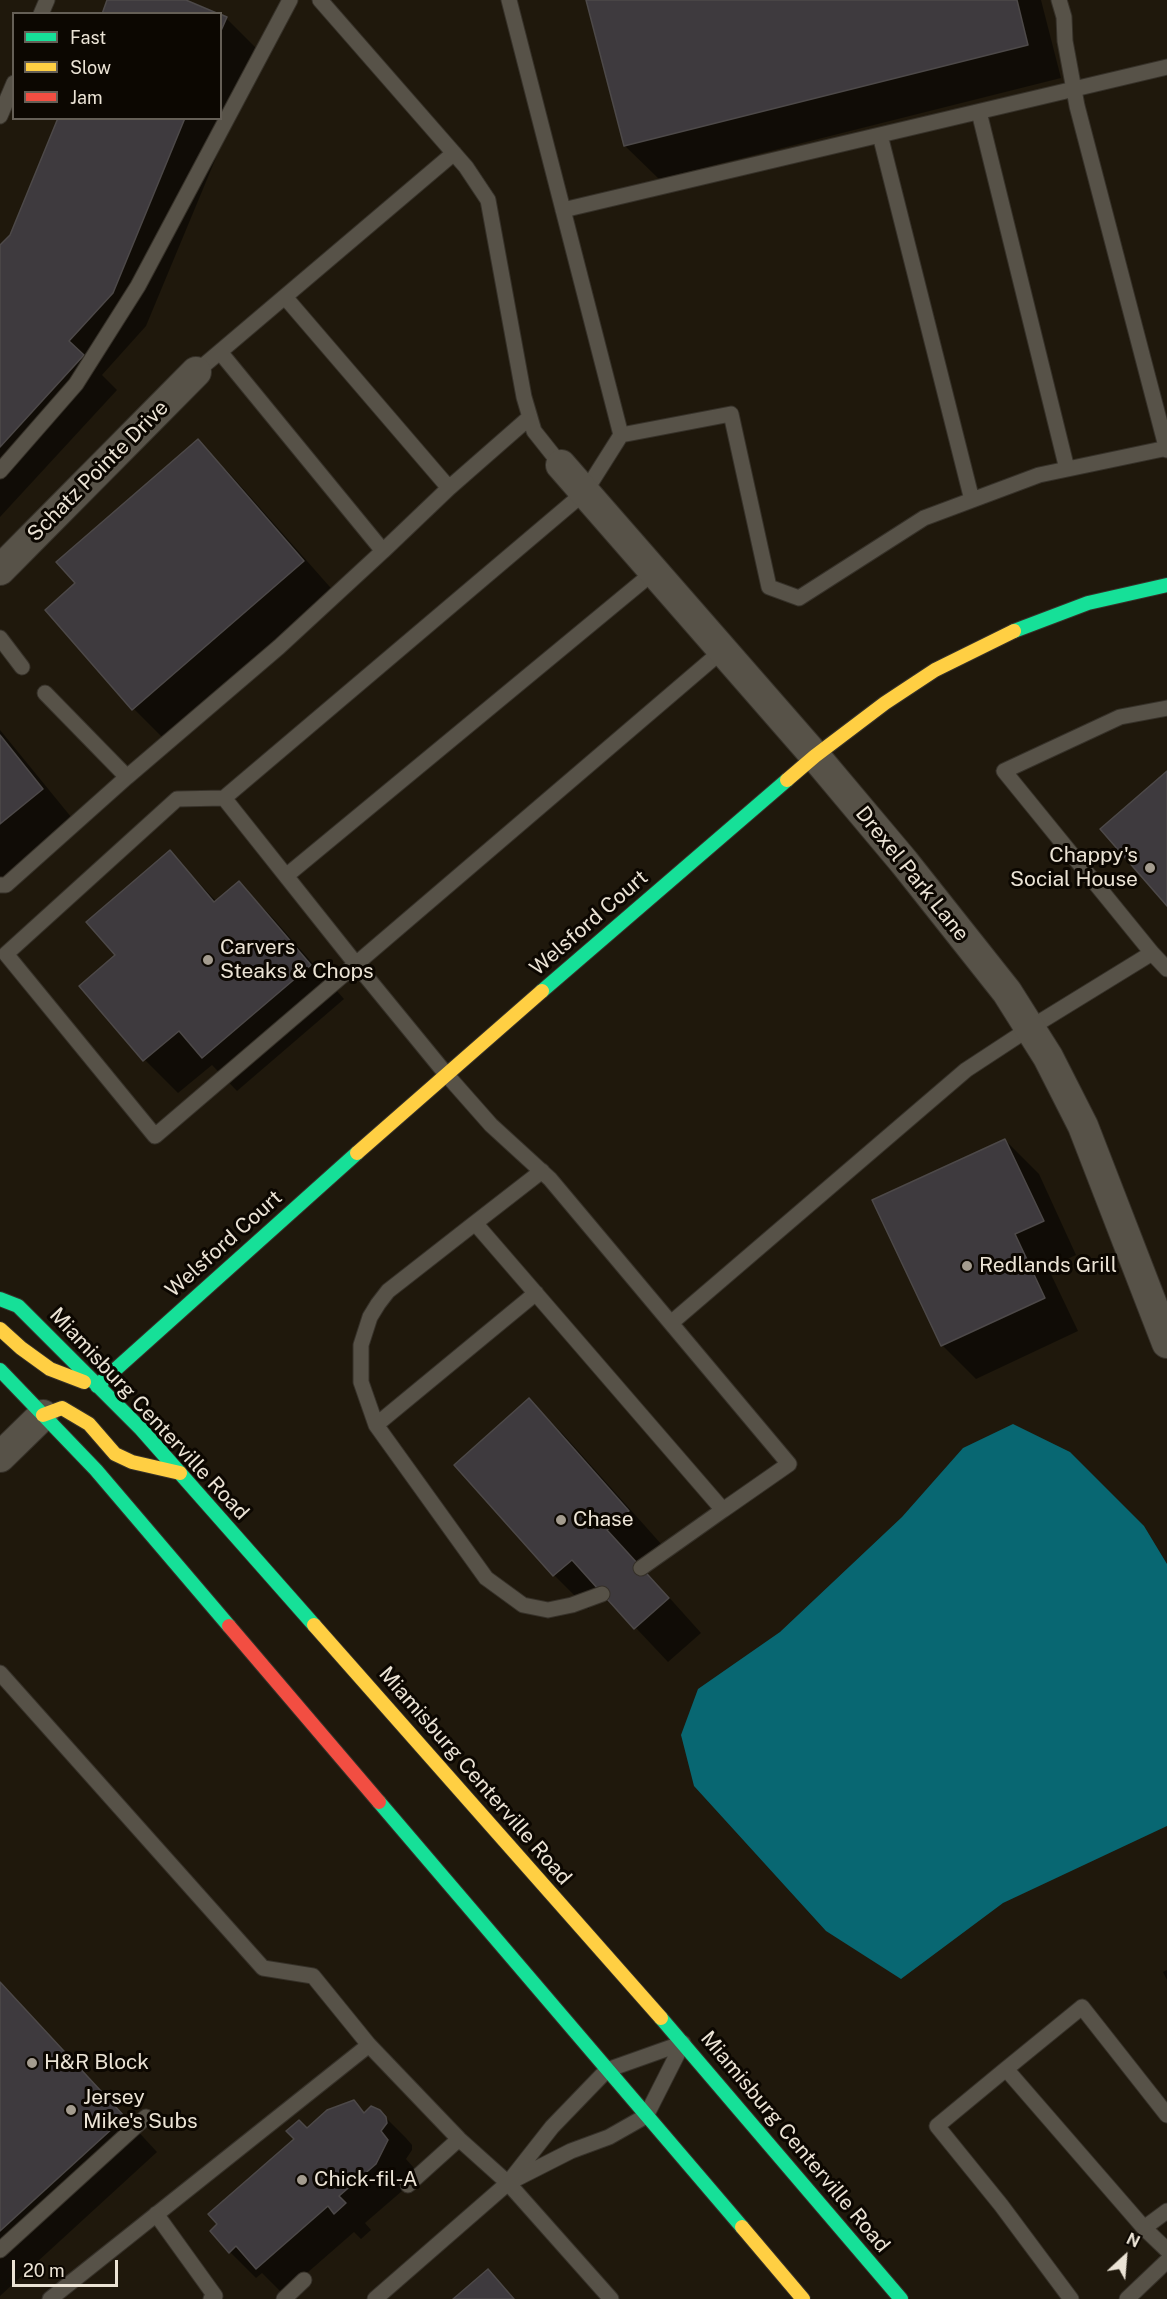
<!DOCTYPE html>
<html>
<head>
<meta charset="utf-8">
<style>
  body { margin:0 }
  #map { position:relative; width:1167px; height:2299px; overflow:hidden; background:#1f180c; font-family:"Public Sans",sans-serif }
  canvas { display:block }
  .legend { position:absolute; left:12px; top:12px; width:210px; height:108px; box-sizing:border-box; background:#0c0701; border:2px solid #655f56; margin:0; padding:8px 10px; list-style:none; font-size:18px; color:#ebe3d5 }
  .legend li { display:flex; align-items:center; gap:12px; height:30px }
  .legend b { width:30px; border:2px solid #655f56 }
  .north { position:absolute; left:1095px; top:2227px; width:60px; height:60px; -webkit-text-stroke:4px #0c0701; paint-order:stroke; rotate:26deg; font-size:16px; font-weight:700; line-height:24px; text-align:center; color:#ebe3d5 }
  .north::after { content:''; display:block; margin:auto; width:21px; height:27px; background:#ebe3d5; clip-path:polygon(50% 0,100% 100%,50% 72%,0 100%) }
  .scale { position:absolute; left:12px; top:2260px; width:106px; height:27px; box-sizing:border-box; border:3px solid #ebe3d5; border-top:0; padding-left:8px; font-size:18px; line-height:21px; white-space:nowrap; color:#ebe3d5; -webkit-text-stroke:4px #0c0701; paint-order:stroke }
</style>
</head>
<body>
<div id="map">
<canvas width="1167" height="2299"></canvas>
<ul class="legend">
<li><b style="height:8px;background:#16e098"></b>Fast</li>
<li><b style="height:8px;background:#ffcf43"></b>Slow</li>
<li><b style="height:8px;background:#f24e42"></b>Jam</li>
</ul>
<div class="north">N</div>
<div class="scale">20 m</div>
</div>
<script>
const ctx = document.querySelector('canvas').getContext('2d');
ctx.lineJoin = 'round';
function paint(path, color) {
  ctx.fillStyle = color;
  ctx.fill(path, 'evenodd');
}
function shape(rows) {
  const path = new Path2D();
  for (const r of rows) {
    path.moveTo(r[0], r[1]);
    for (let i = 2; i < r.length; i += 2) path.lineTo(r[i], r[i + 1]);
  }
  return path;
}
function stroke(path, color, width, dash) {
  ctx.strokeStyle = color;
  ctx.lineWidth = width;
  ctx.lineCap = dash ? 'butt' : 'round';
  ctx.setLineDash(dash || []);
  ctx.stroke(path);
}
function drawText(font, color, halo, rows, align = 'center') {
  ctx.font = font + ' "Public Sans",sans-serif';
  ctx.lineWidth = 6;
  ctx.setLineDash([]);
  ctx.textBaseline = 'middle';
  ctx.strokeStyle = halo;
  ctx.fillStyle = color;
  for (const [text, x, y, turn = 0] of rows) {
    ctx.save();
    ctx.translate(x, y);
    ctx.rotate((+turn || 0) * Math.PI / 180);
    ctx.textAlign = isNaN(turn) ? turn : align;
    if (halo) ctx.strokeText(text, 0, 0);
    ctx.fillText(text, 0, 0);
    ctx.restore();
  }
}
paint(shape([
  [1013,1424,1070,1452,1144,1526,1167,1564,1167,1826,1003,1903,901,1979,826,1931,694,1786,681,1735,698,1689,780,1632,902,1517,963,1448]
]), '#086772');
paint(shape([
  [587,0,1041,0,1061,78,659,179,625,146],
  [220,16,226,18,260,52,146,326,102,375,117,390,0,517,0,248,11,235,60,118,220,118],
  [198,441,231,475,337,595,167,742,133,708,77,584],
  [0,730,76,823,0,884],
  [170,852,217,902,239,883,272,917,344,999,237,1091,212,1065,178,1093,145,1060,81,986,117,955],
  [1005,1140,1039,1174,1076,1255,1048,1268,1078,1331,976,1379,942,1345],
  [529,1401,563,1434,662,1545,640,1565,701,1633,668,1662,604,1594,588,1609,554,1575,456,1465],
  [1167,1970,1167,1980,1163,1972],
  [0,1982,157,2152,0,2296],
  [353,2102,365,2114,379,2111,406,2138,412,2145,412,2150,406,2159,414,2168,402,2191,365,2223,371,2230,361,2239,354,2232,283,2294,262,2273,256,2278,230,2252,296,2139,307,2130]
]), '#0007');
const building = shape([
  [107,0,186,0,219,14,102,14,107,0],
  [586,0,1017,0,1028,45,624,146,586,0],
  [220,14,227,17,220,33,220,14],
  [58,118,185,118,113,293,69,341,84,355,0,447,0,245,10,235,58,118],
  [198,439,304,561,132,710,45,610,75,583,56,562,198,439],
  [0,735,43,789,0,824,0,735],
  [1167,771,1167,906,1100,829,1167,771],
  [170,850,214,902,239,881,311,965,202,1058,179,1031,143,1061,79,986,115,955,86,922,170,850],
  [1005,1139,1044,1221,1015,1234,1045,1298,941,1346,872,1200,1005,1139],
  [529,1398,629,1511,607,1530,669,1598,634,1629,572,1560,553,1576,454,1465,529,1398],
  [0,1982,125,2117,0,2231,0,1982],
  [354,2100,364,2113,371,2106,380,2110,386,2117,387,2123,381,2131,388,2140,376,2164,339,2196,346,2203,334,2214,328,2206,256,2269,236,2246,229,2253,210,2231,217,2224,208,2214,294,2139,286,2131,299,2120,307,2128,327,2110,354,2100],
  [488,2269,514,2299,453,2299,488,2269]
]);
paint(building, '#3e3a3e');
stroke(building, '#4d4949', 1.5);
const lane = shape([
  [320,0,466,167,488,200,524,397,534,431,561,465],
  [1059,0,1064,17,1065,41,1077,106,1167,450],
  [41,14,47,0],
  [979,112,1067,469],
  [0,116,14,83],
  [880,135,972,500],
  [563,210,1167,67],
  [220,352,383,551,449,488,285,297],
  [196,372,454,153],
  [621,435,731,414,769,587,799,598,924,518,1039,475,1167,448],
  [0,471,76,384,138,286,290,0],
  [449,488,530,417],
  [0,638,22,667],
  [45,693,127,777,279,647,383,551],
  [224,798,585,492,621,435,509,0],
  [286,876,655,571],
  [0,885,6,885,127,777],
  [1152,953,1167,969],
  [542,1171,475,1223,723,1510,789,1464,550,1179,491,1125,446,1074,356,964,224,798,177,799,6,954,155,1136,356,964,723,650],
  [475,1223,388,1291,378,1304,370,1317,361,1345,361,1382,376,1425,486,1578,523,1605,548,1610,572,1605,602,1594],
  [671,1323,966,1070,1030,1028,1152,953,1004,771,1120,717,1167,708],
  [376,1425,536,1293],
  [641,1568,723,1510],
  [0,1673,263,1968,313,1976,369,2045,459,2139,508,2183,611,2299],
  [683,2043,646,2116,609,2137,571,2151,508,2183,552,2127,607,2070,683,2043],
  [1006,2069,937,2126,1001,2205,1071,2299],
  [1167,2115,1082,2007,1006,2069,1144,2228,1167,2211],
  [408,2185,459,2139],
  [156,2214,215,2296,211,2299],
  [1144,2228,1167,2250],
  [0,2250,146,2117],
  [50,2299,369,2045],
  [284,2299,304,2280],
  [375,2299,508,2183],
  [1127,2299,1167,2261]
]);
const street = shape([
  [561,465,815,756,904,862,1007,992,1048,1057,1083,1126,1167,1343],
  [0,570,196,372],
  [0,1457,43,1415]
]);
const fast = shape([
  [1014,631,1088,603,1167,585],
  [542,991,787,780],
  [0,1299,18,1306,141,1429,314,1625],
  [0,1370,96,1470,229,1626],
  [97,1386,357,1153],
  [379,1802,742,2227],
  [661,2018,901,2299]
]);
const slow = shape([
  [787,780,815,756,885,703,935,670,1014,631],
  [357,1153,542,991],
  [0,1329,21,1348,50,1369,84,1382],
  [43,1415,62,1408,89,1424,115,1454,132,1462,180,1473],
  [314,1625,661,2018],
  [742,2227,803,2299]
]);
const jam = shape([
  [229,1626,379,1802]
]);
stroke(lane, '#363129', 17);
stroke(street, '#363129', 32);
stroke(fast, '#363129', 16);
stroke(slow, '#363129', 16);
stroke(jam, '#363129', 16);
stroke(lane, '#575248', 15);
stroke(street, '#575248', 30);
stroke(fast, '#16e098', 14);
stroke(slow, '#ffcf43', 14);
stroke(jam, '#f24e42', 14);
for (const [x, y, r, color] of [
  [1150,868,6,"#a49c8f"],
  [208,960,6,"#a49c8f"],
  [967,1266,6,"#a49c8f"],
  [561,1520,6,"#a49c8f"],
  [32,2063,6,"#a49c8f"],
  [71,2110,6,"#a49c8f"],
  [302,2180,6,"#a49c8f"]
]) {
  const dot = new Path2D();
  dot.arc(x, y, r, 0, 2 * Math.PI);
  ctx.fillStyle = color;
  ctx.fill(dot);
  stroke(dot, '#0c0701', 2);
}
drawText('21px', '#ebe3d5', '#0c0701', [
  ["Schatz Pointe Drive",98,471,-45],
  ["Drexel Park Lane",912,874,51],
  ["Welsford Court",589,923,-41],
  ["Welsford Court",224,1244,-42],
  ["Miamisburg Centerville Road",149,1414,47],
  ["Miamisburg Centerville Road",475,1776,49],
  ["Miamisburg Centerville Road",795,2142,50]
]);
drawText('21px', '#ebe3d5', '#0c0701', [
  ["Chappy's",1138,856,"right"],
  ["Social House",1138,880,"right"],
  ["Carvers",220,948],
  ["Steaks & Chops",220,972],
  ["Redlands Grill",979,1266],
  ["Chase",573,1520],
  ["H&R Block",44,2063],
  ["Jersey",83,2098],
  ["Mike's Subs",83,2122],
  ["Chick-fil-A",314,2180]
], 'left');
</script>
</body>
</html>
